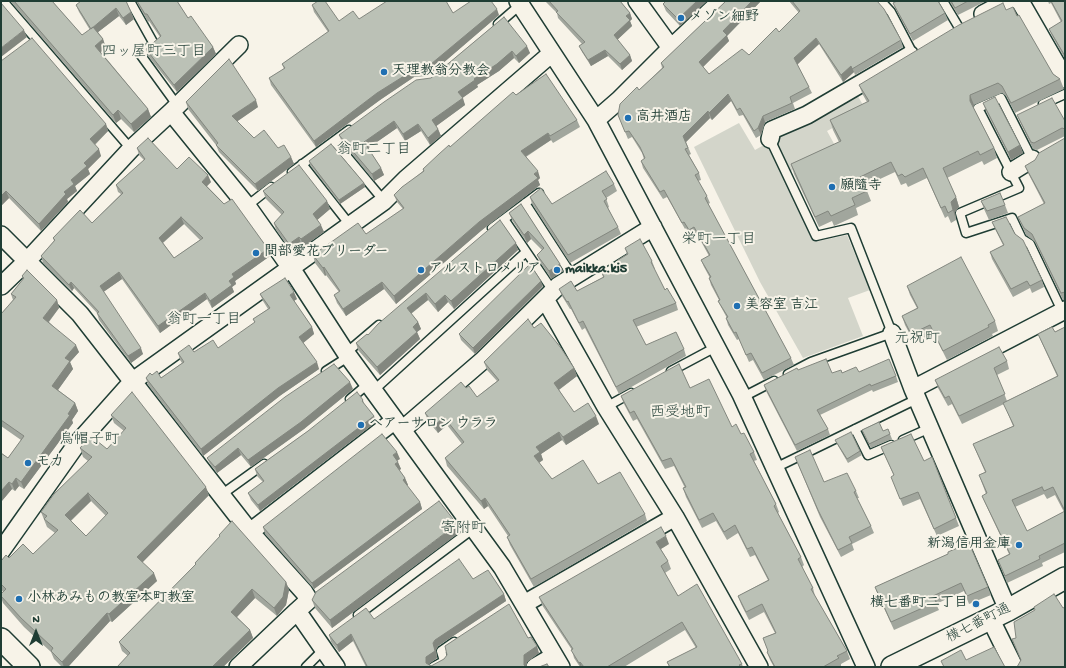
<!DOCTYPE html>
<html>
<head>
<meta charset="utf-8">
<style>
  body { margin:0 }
  #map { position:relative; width:1066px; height:668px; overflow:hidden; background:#f7f3e8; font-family:"Gochi Hand",sans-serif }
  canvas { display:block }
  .frame { position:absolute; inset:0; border:2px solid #1f3d34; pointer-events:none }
  .north { position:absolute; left:16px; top:612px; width:40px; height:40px; -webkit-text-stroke:3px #f7f3e8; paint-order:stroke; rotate:0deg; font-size:11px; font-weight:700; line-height:16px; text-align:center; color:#1f3d34 }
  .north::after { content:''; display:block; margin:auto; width:14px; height:18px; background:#1f3d34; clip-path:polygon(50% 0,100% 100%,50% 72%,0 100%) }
</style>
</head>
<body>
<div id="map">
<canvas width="1066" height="668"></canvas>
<div class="frame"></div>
<div class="north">N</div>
</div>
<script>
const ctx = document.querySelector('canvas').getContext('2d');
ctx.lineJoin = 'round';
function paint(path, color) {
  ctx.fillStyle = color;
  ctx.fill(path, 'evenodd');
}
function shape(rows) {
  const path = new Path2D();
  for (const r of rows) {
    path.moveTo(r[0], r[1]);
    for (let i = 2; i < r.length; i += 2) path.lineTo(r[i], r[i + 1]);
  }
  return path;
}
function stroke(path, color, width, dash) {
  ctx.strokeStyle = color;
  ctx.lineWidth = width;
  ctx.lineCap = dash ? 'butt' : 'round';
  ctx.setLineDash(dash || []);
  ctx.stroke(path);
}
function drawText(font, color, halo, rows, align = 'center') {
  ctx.font = font + ' "Gochi Hand","Klee One",sans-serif';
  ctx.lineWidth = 4;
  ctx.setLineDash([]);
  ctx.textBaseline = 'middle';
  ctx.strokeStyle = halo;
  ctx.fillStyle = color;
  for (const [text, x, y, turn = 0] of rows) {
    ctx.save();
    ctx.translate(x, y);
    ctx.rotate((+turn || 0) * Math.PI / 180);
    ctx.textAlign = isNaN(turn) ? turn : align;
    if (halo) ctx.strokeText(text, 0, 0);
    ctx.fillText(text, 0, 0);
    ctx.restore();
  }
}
paint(shape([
  [856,93,866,110,827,131,837,149,791,171,819,241,847,235,870,290,848,298,863,336,803,358,760,282,694,147,739,123,755,150]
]), '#d3d5ca');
const service = shape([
  [3,1,131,149],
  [130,1,154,44,140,54,177,105],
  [881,1,891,12,913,54],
  [943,1,958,26],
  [498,24,520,5],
  [1043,104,1065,94],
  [770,139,816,236,851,228,892,333,811,362,788,374],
  [334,141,384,201],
  [1034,158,1032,159,1001,98,978,108,1019,188,960,213,966,233,1012,218,1022,239,1030,244,1062,311],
  [302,164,350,225],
  [292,172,349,130],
  [525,203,573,277],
  [247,206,271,187],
  [504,219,553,291],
  [492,228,539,193],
  [346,353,379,325],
  [326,371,348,357],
  [671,371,716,347],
  [373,391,526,252],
  [743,397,774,381],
  [350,399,368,384],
  [606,407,631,393],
  [855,429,868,455,891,445],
  [903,440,930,428],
  [775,468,917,399],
  [221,495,264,464],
  [358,615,474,528],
  [306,667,324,649],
  [433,667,444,661,441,651,454,642]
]);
const minor = shape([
  [518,1,596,120,741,394,866,667],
  [637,1,671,48],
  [1020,1,1065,79],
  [983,14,1008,1],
  [171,112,239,45],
  [596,120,619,100,671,48,721,1],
  [770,139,772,130,807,115,910,55],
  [1011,172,1032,159],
  [1,235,80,314,250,532,304,592,309,600,297,611,336,667],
  [1,286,27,261,131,149,171,112,247,206,291,268,346,353,502,567,561,667],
  [545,299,606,407,675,517,759,667],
  [892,333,913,389,1008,610],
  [913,389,1065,310],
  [402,430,482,361,558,286,653,227],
  [250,532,395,420],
  [1,551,76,445,133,381,384,201,406,179,552,53],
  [524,604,675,517],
  [990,618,1014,667],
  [238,667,297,611],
  [535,667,554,656]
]);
const tertiary = shape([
  [1,639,29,667],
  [892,667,1008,610,1065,578]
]);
stroke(service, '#1f3d34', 11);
stroke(minor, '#1f3d34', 20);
stroke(tertiary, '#1f3d34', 24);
stroke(service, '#f7f3e8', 8);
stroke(minor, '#f7f3e8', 17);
stroke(tertiary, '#f7f3e8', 21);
paint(shape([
  [10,1,52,1,82,35,90,30,79,12,76,5,126,1,134,19,126,25,119,16,98,32,103,39,106,48,101,52,148,109,151,117,134,132,121,119,116,123],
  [136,1,177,1,188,18,213,47,216,54,177,92,148,56,146,49,160,37,149,21,148,22],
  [545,1,620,1,630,13,632,19,630,21,632,26,617,40,630,55,632,61,622,70,608,56,591,66,582,52,579,46,582,44,558,18,557,13],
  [663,1,707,1,680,26,666,11,663,4,665,3],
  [726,1,761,1,727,36,729,41,703,67,709,74,749,55,779,32,799,13,789,1,877,1,901,40,903,47,855,75,854,72,843,82,819,44,797,64,809,87,812,93,793,103,795,109,765,122,761,135,756,138,743,115,739,116,731,101,712,120,710,118,686,142,691,154,689,155,699,173,701,180,698,181,707,196,710,203,708,204,791,358,794,365,764,380,753,360,749,362,739,339,737,340,728,325,726,318,727,318,721,307,718,301,719,300,711,285,709,278,710,278,704,267,701,260,709,256,697,234,691,237,686,228,685,229,667,197,663,199,643,168,641,161,644,159,642,153,632,137,628,139,618,115,639,90,662,68,661,63],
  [949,1,986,1,958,15],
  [1048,1,1065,1,1065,59,1052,36,1049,29,1061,22,1051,3,1049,4],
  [893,3,945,13,948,20,913,41,896,10],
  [312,5,339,21,453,13,499,15,428,76,414,77,380,100,316,147,271,85,269,78,284,69,282,64,328,32,314,12],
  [1006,10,1017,16,1053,74,1060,79,1064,89,1015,113,1006,96,1002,93,974,105,973,108,994,148,997,158,984,165,982,161,947,178,956,197,959,207,955,212,956,220,951,223,948,216,945,218,927,178,908,187,906,183,901,185,895,172,865,186,871,201,856,208,858,215,834,226,832,221,819,227,794,174,791,164,839,142,833,130,830,120,867,102,863,95,859,85],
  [504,17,530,53,519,63,514,58,499,71,477,85,478,87,462,98,465,105,436,126,438,129,441,136,430,145,421,131,405,141,397,128,368,148,381,168,384,175,374,181,342,142,339,135,431,78],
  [1,61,106,124,108,131,95,145,101,156,88,169,90,174,75,186,77,191,67,199,68,202,41,231,9,198,1,206],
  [516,95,577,120,580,127,553,143,551,140,526,157,540,178,538,180,540,185,482,230,396,304,384,289,346,316,337,303,334,295,339,292,326,275,325,276,315,263,313,255,366,234,403,209,397,202,394,195,423,171,423,169],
  [186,102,258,107,237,121,254,138,278,148,291,157,294,164,258,191,219,152,216,145,188,109],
  [983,103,1020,145,1023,153,1011,160,986,111],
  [1017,115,1065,121,1065,136,1037,150,1033,149,1020,122],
  [1065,139,1065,300,1063,300,1035,242,1026,235,1018,217,1044,204,1028,173,1025,166,1035,160],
  [137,148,177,169,211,182,207,186,268,249,270,256,235,281,236,284,232,287,234,292,212,308,207,299,160,333,122,279,103,292,143,354,131,363,99,320,97,313,74,288,72,291,43,263,41,256,54,241,53,238,92,223,121,194,118,192,116,185,144,160,139,155],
  [184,224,200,240,174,258,163,243],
  [309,161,364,183,365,187,340,204,310,165],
  [614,184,617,191,606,198,609,207,608,208,618,227,621,234,570,263,532,204,530,197,552,204],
  [263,191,327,201,330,209,317,220,324,232,303,247,301,244,291,251,276,230,274,223,282,215,266,199],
  [981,201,1005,205,1008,213,989,220,984,209],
  [521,204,563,271,551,279,540,262,537,255,542,250,531,239,527,243,512,220,509,213],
  [500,220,518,250,454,309,448,302,438,312,428,300,411,314,418,322,421,329,417,332,420,339,380,375,358,350,356,343,368,335],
  [992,222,1015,234,1042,280,1044,287,1032,293,1030,288,1013,297,992,259,990,252,1003,245,995,229],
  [625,248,652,261,655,269,654,269,665,290,676,303,678,310,636,327,646,345,684,349,686,356,619,394,585,328,582,330,571,309,570,309,562,296,559,289,577,291,603,277,602,273,619,264,618,260,627,254],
  [22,276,57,300,59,308,49,322,79,352,70,362,73,369,58,390,75,403,78,411,72,420,73,423,24,489,19,486,15,491,12,489,1,502,1,453,8,458,21,440,1,426,1,314,13,300,11,294,23,280],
  [543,286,475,354,461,340,459,334],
  [907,286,995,321,998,331,992,334,993,336,947,360,934,334,915,344,905,325,902,316,917,308,910,295],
  [260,294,297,299,294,301,312,327,314,334,303,343,319,369,281,395,203,456,148,385,146,378,152,375,161,378,182,363,180,360,178,353,194,352,218,348,255,323,253,319,268,309,263,301],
  [1065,327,1065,552,1042,563,1043,566,1007,583,998,560,1009,554,985,503,982,496,986,494,979,475,985,472,973,444,1013,426,1004,404,962,424,952,404,948,406,938,388,935,380,1007,361,1009,369,997,375,1007,401,1057,376,1041,341,1038,334,1055,332],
  [1044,494,1047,499,1055,495,1064,512,1027,531,1015,507],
  [534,328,574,368,577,376,559,390,574,412,599,424,566,445,562,440,541,454,543,460,539,463,552,479,598,484,645,514,647,521,534,587,510,545,507,537,508,536,488,506,484,509,447,466,445,458,462,444,447,425,438,433,428,421,425,413,466,388,477,397,497,381,487,370,484,362],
  [798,370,832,373,859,372,896,376,898,382,873,392,872,390,820,415,828,429,830,435,797,451,766,391,764,385],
  [690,388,732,427,741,434,754,452,757,460,754,461,776,504,779,512,778,513,801,557,804,565,802,567,813,588,815,596,847,651,850,659,841,664,841,666,840,667,774,667,770,660,767,652,768,651,763,638,775,633,764,612,749,620,741,604,738,596,768,580,755,555,750,557,738,533,727,540,716,521,702,528,686,497,683,488,685,488,674,466,665,469,637,419,633,421,624,404,621,396],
  [353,389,304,429,251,467,241,455,217,473,210,464,207,458],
  [363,400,365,406,374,416,376,422,260,511,251,500,248,493,263,482,257,476,255,469,308,431],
  [111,415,209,495,142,562,157,581,112,622,110,621,68,667,62,667,54,659,51,652,24,627,3,603,1,597,1,594,3,592,1,589,1,561,9,558,33,554,55,533,47,527,41,512,88,461,83,457,80,448,107,449,124,431,114,423],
  [91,501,106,516,86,536,71,521],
  [888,429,892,439,871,448,862,430,883,431],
  [835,440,860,451,862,455,848,463,837,444],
  [881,447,924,461,956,518,959,526,937,536,920,499,903,506,894,484,894,476,884,454],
  [795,457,824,482,856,491,859,498,857,498,871,526,874,533,852,544,854,550,841,557,820,517],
  [400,459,397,461,401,469,399,470,405,478,408,485,407,486,420,502,422,509,314,589,265,534,263,527],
  [460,532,332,628,315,608,312,600],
  [219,535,286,582,289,590,286,605,277,616,255,598,237,617,250,630,253,638,223,667,117,667,128,656,122,651,119,642,195,565,195,563,220,537],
  [669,544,661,549,668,561,671,569,665,573,678,596,742,664,743,667,669,667,667,662,696,648,685,630,624,667,580,667,574,658,572,650,542,605,539,597],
  [948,554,988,587,991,595,969,604,964,591,936,604,939,610,894,630,878,595,875,587],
  [473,579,504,594,506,601,438,646,436,650,437,658,429,664,431,666,528,638,539,653,527,662,526,667,366,667,353,641,339,652,331,642,329,635,374,619]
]), '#a1a69d');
paint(shape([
  [697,1,707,1,680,26,678,19],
  [752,1,761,1,727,36,729,41,701,69,699,62,723,31],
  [116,8,119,16,93,36,91,29],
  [497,9,499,15,428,76,425,69],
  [131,12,134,19,126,25,123,18],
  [630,13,632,19,630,21,632,26,616,41,614,35,626,16],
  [24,30,27,37,1,57,1,48],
  [816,38,819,44,797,65,794,58],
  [103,39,106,48,98,54,95,46],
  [527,46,530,53,519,63,516,56],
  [213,47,216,54,177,92,174,85],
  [605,50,608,56,591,66,588,60],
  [512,51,514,58,499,71,477,85,478,87,461,99,458,92,474,79],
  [630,55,632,61,622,70,620,64],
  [851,66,854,72,843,82,841,75],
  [412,71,414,77,380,100,316,147,314,141,377,93],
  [728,94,731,101,712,120,709,113],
  [970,95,974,105,973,111,970,101],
  [463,98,465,105,435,127,432,120],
  [256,100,258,107,235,123,232,116],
  [148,109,151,117,134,132,131,124],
  [118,110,121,119,116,123,113,115],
  [708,111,710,118,685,143,683,136],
  [763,116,765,122,761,135,758,128],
  [394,121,397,128,367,149,364,142],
  [106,124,108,131,92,147,90,139],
  [418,124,421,131,405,141,403,134],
  [438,129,441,136,430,145,428,138],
  [548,133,551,140,523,158,521,151],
  [1020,145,1023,153,1011,160,1008,152],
  [99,149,101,156,88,169,90,174,75,186,77,191,67,199,68,202,41,231,39,224,64,192,71,180,84,163],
  [291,157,294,164,258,191,255,184],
  [381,168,384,175,374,181,372,174],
  [538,171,540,178,538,180,540,185,482,230,396,304,394,296],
  [208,175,211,182,205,188,202,182],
  [364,183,365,187,340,204,339,200],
  [6,191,9,198,1,206,1,196],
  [956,197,959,207,955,212,956,220,953,210,951,202],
  [327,201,330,209,316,221,313,214],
  [181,217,184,224,161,244,159,238],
  [321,225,324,232,303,247,301,239],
  [528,231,531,239,527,243,524,235],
  [299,237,301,244,291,251,289,244],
  [516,243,518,250,454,309,451,301],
  [268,249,270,256,235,281,236,284,232,287,234,292,212,308,210,301,229,281,232,274],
  [560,264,563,271,551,279,549,271],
  [324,267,326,275,325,276,323,268],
  [119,272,122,279,102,293,100,286],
  [541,281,543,286,475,354,473,348],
  [71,282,74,288,72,291,69,285],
  [382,282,384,289,346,316,343,309],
  [294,292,297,299,292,302,290,295],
  [205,293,207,299,160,333,158,326],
  [426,293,428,300,409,315,407,308],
  [445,295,448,302,438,312,435,304],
  [57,300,59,308,46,325,43,318],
  [418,322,421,329,417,332,420,339,380,375,377,367],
  [312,327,314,334,302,344,299,337],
  [76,345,79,352,70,362,73,369,55,394,52,386,65,358],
  [141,348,143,354,131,363,128,356],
  [317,362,319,369,281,395,203,456,201,449,278,388],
  [574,368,577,376,557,391,554,383],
  [350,382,353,389,304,429,251,467,248,460],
  [75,403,78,411,72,420,73,423,24,489,21,482],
  [374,416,376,422,260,511,258,505],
  [596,416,599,424,566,445,563,437],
  [444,417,447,425,438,433,435,425],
  [559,432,562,440,541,454,543,460,537,464,534,456,536,447],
  [238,448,241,455,217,473,215,467],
  [397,452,400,459,395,462,393,455],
  [398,462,401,469,398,471,395,464],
  [16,478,19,486,15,491,12,484],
  [405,478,408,485,405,487,403,480],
  [9,482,12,489,1,502,1,491],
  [206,487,209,495,140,565,137,557],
  [88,493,91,501,68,523,65,515],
  [485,498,488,506,484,509,481,501],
  [420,502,422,509,314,589,312,583],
  [457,524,460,532,332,628,330,620],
  [666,536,669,544,659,550,656,542],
  [154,573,157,581,112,622,109,614],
  [286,582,289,590,286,605,277,616,274,608],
  [252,589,255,598,234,620,231,612],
  [504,594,506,601,438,646,436,650,437,658,429,664,428,667,426,663,426,657,435,640],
  [107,613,110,621,68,667,64,667,62,662],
  [250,630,253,638,223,667,212,667],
  [351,634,353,641,339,652,337,645],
  [537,646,539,653,527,662,526,667,524,667,524,655],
  [580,662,582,667,581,667,579,663]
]), '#83877f');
const building = shape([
  [14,1,52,1,82,35,93,27,103,39,95,46,148,109,131,124,118,110,113,115,14,1],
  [81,1,126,1,131,12,123,18,116,8,91,29,76,5,81,1],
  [137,1,177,1,188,18,191,16,213,47,174,85,146,49,161,36,147,14,145,14,137,1],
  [318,1,325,1,339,21,353,11,359,19,387,1,446,1,453,13,471,1,491,1,497,9,425,69,412,71,377,93,314,141,269,78,285,68,282,64,329,31,312,5,318,1],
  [549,1,620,1,630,13,626,16,630,20,614,35,630,55,620,64,605,50,588,60,579,46,585,42,556,12,558,11,549,1],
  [666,1,697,1,678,19,663,4,666,1],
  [726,1,752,1,723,31,727,35,699,62,709,74,742,49,749,55,776,28,779,32,800,11,792,1,877,1,884,9,901,40,852,69,851,66,841,75,816,38,794,58,809,87,790,97,792,103,763,116,758,128,754,131,740,108,737,110,728,94,709,113,708,111,683,136,688,148,685,149,699,173,695,175,707,196,705,198,791,358,762,373,751,353,746,355,736,332,734,333,726,318,728,317,718,301,720,300,709,278,711,277,701,260,710,255,694,227,689,230,684,222,682,223,664,190,660,192,641,161,645,158,640,147,629,131,625,132,618,115,620,104,637,87,639,90,664,67,661,63,726,1],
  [897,1,938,1,945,13,910,34,893,3,897,1],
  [951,1,968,1,955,8,951,1],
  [1051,1,1065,1,1065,56,1049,29,1062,21,1051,1],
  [1,3,24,30,1,48,1,3],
  [1003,3,1006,10,1013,7,1017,16,1019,15,1053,74,1060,79,1011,103,1002,86,998,83,970,95,970,101,994,148,980,155,978,151,943,168,956,197,951,202,953,210,948,213,945,206,941,208,923,168,905,177,902,174,898,176,891,162,860,177,867,191,852,198,855,205,831,216,828,211,815,217,791,164,841,141,830,120,869,101,859,85,959,25,1003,3],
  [504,17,527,46,516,56,512,51,497,64,474,79,475,80,458,92,463,98,432,120,438,129,428,138,418,124,403,134,394,121,364,142,381,168,372,174,339,135,384,102,416,80,431,78,504,17],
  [32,38,106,124,90,139,99,149,84,163,87,166,71,180,74,184,64,192,66,194,39,224,6,191,1,196,1,61,32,38],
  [229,59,256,100,232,116,254,138,264,130,278,148,284,145,291,157,255,184,216,145,218,143,186,102,229,59],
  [546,74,577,120,550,136,548,133,521,151,538,171,534,174,538,178,479,222,394,296,382,282,343,309,334,295,340,291,324,267,323,268,313,255,358,223,366,234,404,208,394,195,402,187,424,171,423,169,439,154,449,145,450,147,513,92,516,95,546,74],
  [995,97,1020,145,1008,152,983,103,995,97],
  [1052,98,1065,121,1065,129,1062,128,1034,143,1031,142,1017,115,1052,98],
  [148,138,177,169,189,157,208,175,202,182,224,204,232,199,268,249,232,274,234,277,229,281,232,285,210,301,205,293,158,326,119,272,100,286,141,348,128,356,97,313,99,312,71,282,69,285,41,256,55,240,53,238,80,210,92,223,123,193,116,185,145,159,137,148,148,138],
  [181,217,203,238,174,258,159,238,181,217],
  [1065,138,1065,292,1061,293,1032,234,1024,228,1018,217,1045,203,1025,166,1035,160,1039,153,1065,138],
  [331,144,364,183,339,200,309,161,331,144],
  [299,165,327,201,313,214,321,225,301,239,299,237,289,244,274,223,284,212,263,191,299,165],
  [606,171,614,184,602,191,607,199,604,201,618,227,568,255,530,197,541,188,552,204,606,171],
  [1000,193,1005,205,987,211,981,201,1000,193],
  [521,204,560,264,549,271,537,255,544,248,528,231,524,235,509,213,521,204],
  [1006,217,1015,234,1023,240,1042,280,1030,286,1027,281,1011,289,990,252,1004,245,992,222,1006,217],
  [500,220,516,243,451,301,445,295,435,304,426,293,407,308,418,322,413,327,417,332,377,367,356,343,367,334,368,335,378,324,500,220],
  [640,239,652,261,651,262,665,290,667,288,676,303,633,320,646,345,676,332,684,349,616,387,583,321,579,323,568,301,567,302,559,289,571,281,577,291,604,277,602,273,620,264,618,260,628,254,625,248,640,239],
  [961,257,995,321,988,325,989,327,943,351,930,325,911,334,902,316,918,308,907,286,961,257],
  [530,264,541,281,473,348,459,334,530,264],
  [27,270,57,300,43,318,76,345,65,358,70,361,52,386,75,403,68,414,70,415,21,482,16,478,12,484,9,482,1,491,1,453,8,458,24,436,1,420,1,314,16,297,11,294,24,278,22,276,27,270],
  [285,278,294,292,290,295,312,327,299,337,317,362,278,388,201,449,146,378,150,373,152,375,157,371,161,378,184,362,178,353,189,345,194,352,213,340,218,348,255,322,253,319,270,308,260,294,285,278],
  [528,319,534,328,541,323,561,348,574,368,554,383,574,412,588,403,596,416,563,437,559,432,536,447,540,452,534,456,552,479,583,460,598,484,620,472,645,514,531,579,507,537,510,535,485,498,481,501,445,458,464,442,444,417,435,425,425,413,461,382,466,388,469,386,477,397,499,380,484,362,528,319],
  [1052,327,1055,332,1065,327,1065,543,1039,556,1040,559,1005,576,998,560,1010,554,982,496,987,493,979,475,986,472,973,444,1014,426,1003,403,1058,376,1038,334,1052,327],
  [1042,487,1044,491,1053,487,1065,511,1027,531,1012,500,1042,487],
  [999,347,1007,361,994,368,1005,394,959,416,949,396,945,398,935,380,999,347],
  [826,359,832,373,841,370,842,373,856,367,859,372,889,359,896,376,871,386,870,384,817,410,828,429,795,445,764,385,797,368,798,370,826,359],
  [334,364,350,382,301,422,248,460,238,448,215,467,207,458,285,397,334,364],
  [679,364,690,388,709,379,732,427,736,424,741,434,744,433,754,452,750,454,776,504,774,506,801,557,798,559,813,588,811,589,847,651,837,656,839,658,823,667,775,667,767,652,768,651,763,638,776,633,762,604,746,612,738,596,769,580,752,547,747,549,735,525,724,532,713,513,699,520,683,488,686,487,671,458,662,461,634,411,630,413,621,396,679,364],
  [132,392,206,487,137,557,154,573,109,614,107,613,62,662,51,651,53,648,21,618,1,596,1,594,6,589,1,584,1,561,6,555,9,558,23,544,33,554,58,530,44,519,47,516,41,512,54,494,92,457,80,448,91,436,107,449,126,428,111,415,132,392],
  [88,493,108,513,86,536,65,515,88,493],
  [357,392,363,400,362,401,374,416,258,505,248,493,264,481,255,469,308,431,357,392],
  [879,422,883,431,888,429,890,434,869,444,862,430,879,422],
  [851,432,860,451,847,459,835,440,851,432],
  [382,434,397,452,393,455,398,462,395,464,405,478,403,480,420,502,312,583,263,527,382,434],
  [911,434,924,461,932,457,956,518,934,529,918,492,900,499,891,477,894,475,881,447,911,434],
  [810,450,824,482,847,473,856,491,854,492,871,526,849,537,852,543,838,550,818,510,795,457,810,450],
  [439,501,457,524,330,620,312,600,316,592,439,501],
  [232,521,286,582,283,597,274,608,252,589,231,612,250,630,212,667,117,667,130,653,119,642,196,564,195,563,220,536,219,535,232,521],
  [661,527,666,536,656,542,668,561,661,566,678,596,697,584,742,664,739,665,741,667,670,667,667,662,697,647,682,622,607,667,584,667,580,662,579,663,571,650,573,649,539,597,661,527],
  [969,543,988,587,967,596,961,583,933,596,936,602,891,622,875,587,948,554,948,552,969,543],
  [459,559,473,579,488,570,504,594,435,640,433,643,435,651,426,657,426,663,431,666,444,659,447,655,445,646,509,604,528,638,531,637,537,646,524,655,524,665,526,667,366,667,367,666,351,634,337,645,329,635,366,608,374,619,459,559],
  [1054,594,1063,608,1065,607,1065,667,1017,667,1021,660,1012,639,1016,638,1014,622,1035,610,1034,607,1054,594],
  [994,647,1005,667,944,667,941,661,961,650,966,660,994,647],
  [547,664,549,667,539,667,547,664]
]);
paint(building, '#bbc1b6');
stroke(building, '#83877f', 1);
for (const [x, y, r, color] of [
  [681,18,4,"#1f6fb2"],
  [384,72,4,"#1f6fb2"],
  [628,118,4,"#1f6fb2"],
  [832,187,4,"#1f6fb2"],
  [256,253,4,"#1f6fb2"],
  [421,270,4,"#1f6fb2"],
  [557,270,4,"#1f6fb2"],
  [737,306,4,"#1f6fb2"],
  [361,425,4,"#1f6fb2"],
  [28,463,4,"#1f6fb2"],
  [1019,545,4,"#1f6fb2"],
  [19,599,4,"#1f6fb2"],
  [976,604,4,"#1f6fb2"]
]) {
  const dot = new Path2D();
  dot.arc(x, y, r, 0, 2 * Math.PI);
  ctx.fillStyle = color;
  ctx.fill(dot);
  stroke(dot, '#f7f3e8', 1.5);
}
drawText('bold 14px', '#1f3d34', '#f7f3e8', [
  ["メゾン細野",689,18],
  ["天理教翁分教会",392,72],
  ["高井酒店",636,118],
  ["願隨寺",840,187],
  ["間部愛花ブリーダー",264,253],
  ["アルストロメリア",429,270],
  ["maikka.ki5",565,270],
  ["美容室 吉江",745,306],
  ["ヘアーサロン ウララ",369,425],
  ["モカ",36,463],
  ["新潟信用金庫",1011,545,"right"],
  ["小林あみもの教室本町教室",27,599],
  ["横七番町二丁目",968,604,"right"]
], 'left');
drawText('14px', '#1f3d34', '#f7f3e8', [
  ["横七番町通",979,624,-27]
]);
drawText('15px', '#1f3d34', '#f7f3e8', [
  ["四ッ屋町三丁目",154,53],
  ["翁町二丁目",374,151],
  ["栄町一丁目",719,241],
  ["翁町一丁目",204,321],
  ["元祝町",917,340],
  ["西受地町",680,414],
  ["烏帽子町",89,441],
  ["寄附町",463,530]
]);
</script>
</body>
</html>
